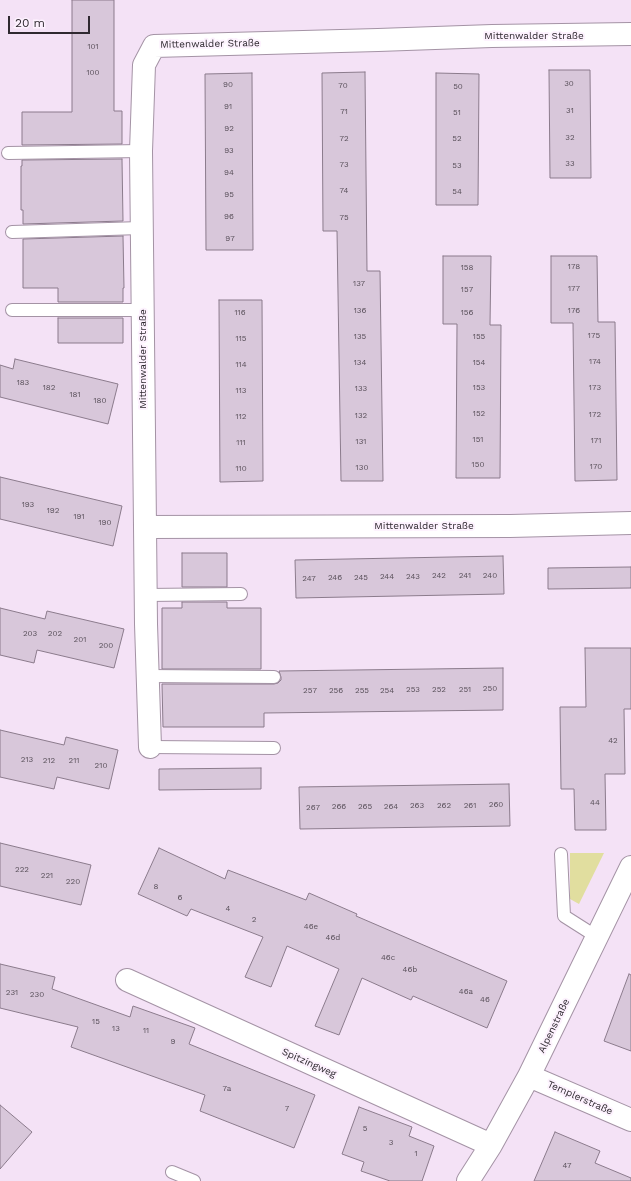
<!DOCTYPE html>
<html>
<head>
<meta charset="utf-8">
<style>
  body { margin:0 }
  #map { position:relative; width:631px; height:1181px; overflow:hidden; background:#f4e2f6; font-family:"Work Sans",sans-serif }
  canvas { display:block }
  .scale { position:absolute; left:8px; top:16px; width:82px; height:18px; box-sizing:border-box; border:2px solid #2f2930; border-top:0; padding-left:5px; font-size:12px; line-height:14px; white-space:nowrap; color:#2f2930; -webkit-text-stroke:3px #fdf2fe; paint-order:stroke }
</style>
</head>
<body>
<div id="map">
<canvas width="631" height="1181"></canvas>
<div class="scale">20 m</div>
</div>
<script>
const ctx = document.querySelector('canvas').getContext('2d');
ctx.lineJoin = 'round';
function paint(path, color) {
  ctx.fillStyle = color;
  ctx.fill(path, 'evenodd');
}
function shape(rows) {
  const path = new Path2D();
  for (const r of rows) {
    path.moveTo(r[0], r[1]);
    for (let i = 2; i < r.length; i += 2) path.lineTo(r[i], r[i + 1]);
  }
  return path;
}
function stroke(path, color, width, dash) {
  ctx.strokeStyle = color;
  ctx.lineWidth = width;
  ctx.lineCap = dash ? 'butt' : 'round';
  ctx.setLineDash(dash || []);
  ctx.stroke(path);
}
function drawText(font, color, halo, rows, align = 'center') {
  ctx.font = font + ' "Work Sans",sans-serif';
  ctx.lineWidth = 4;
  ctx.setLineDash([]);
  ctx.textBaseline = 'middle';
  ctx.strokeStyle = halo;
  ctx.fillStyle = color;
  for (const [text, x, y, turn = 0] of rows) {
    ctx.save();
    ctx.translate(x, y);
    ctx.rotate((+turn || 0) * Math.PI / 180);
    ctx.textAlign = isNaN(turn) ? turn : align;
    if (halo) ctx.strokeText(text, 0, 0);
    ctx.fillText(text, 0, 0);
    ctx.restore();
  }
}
paint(shape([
  [570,853,604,853,579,904,570,899]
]), '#e1de9f');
const building = shape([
  [72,0,114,0,114,111,122,111,122,144,22,145,22,112,72,112,72,0],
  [549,70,590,70,591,178,550,178,549,70],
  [365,72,367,271,380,271,383,481,341,481,337,231,323,231,322,73,365,72],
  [252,73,253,250,206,250,205,74,252,73],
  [436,73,479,74,478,205,436,205,436,73],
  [122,159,123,221,23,224,23,210,21,210,21,166,22,166,22,160,122,159],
  [123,236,124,288,123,288,123,302,58,302,58,288,23,288,23,239,123,236],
  [443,256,491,256,490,325,501,325,500,478,456,478,457,324,443,324,443,256],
  [551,256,597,256,598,322,615,322,617,480,575,481,573,323,551,323,551,256],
  [219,300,262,300,263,481,220,482,219,300],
  [58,318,123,318,123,343,58,343,58,318],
  [15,359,118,384,108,424,0,397,0,365,13,369,15,359],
  [0,477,122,506,113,546,0,519,0,477],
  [182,553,227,553,227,587,182,587,182,553],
  [503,556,504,594,296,598,295,560,503,556],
  [631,567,631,588,548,589,548,568,631,567],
  [182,602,227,602,227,608,261,608,261,669,162,669,162,608,182,608,182,602],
  [0,608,45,619,47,611,124,629,114,668,37,650,34,663,0,655,0,608],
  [585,648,631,648,631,709,624,709,625,774,605,774,606,830,575,830,574,789,561,789,560,707,586,707,585,648],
  [503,668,503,710,264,713,264,727,163,727,162,684,274,684,278,683,281,680,281,677,279,671,503,668],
  [0,730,64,745,66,737,118,750,109,789,57,777,54,789,0,777,0,730],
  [261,768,261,789,159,790,159,769,261,768],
  [509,784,510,826,300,829,299,787,509,784],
  [0,843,91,865,81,905,0,886,0,843],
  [159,848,225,879,228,870,306,900,309,893,357,914,356,916,507,981,487,1028,413,996,411,1000,362,978,339,1035,315,1026,339,969,287,946,271,987,245,977,263,937,191,909,187,916,138,894,159,848],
  [0,964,55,977,52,989,130,1017,133,1006,195,1028,189,1044,315,1095,294,1148,200,1111,205,1095,71,1047,78,1027,0,1008,0,964],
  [629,974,631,975,631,1051,604,1041,629,974],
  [0,1105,32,1132,0,1169,0,1105],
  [359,1107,412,1127,409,1136,434,1146,422,1181,390,1181,361,1171,364,1162,342,1154,359,1107],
  [555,1132,600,1151,595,1163,631,1178,631,1181,534,1181,555,1132]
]);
paint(building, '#d8c7da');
stroke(building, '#8b7b8c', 1);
const service = shape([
  [8,153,141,151],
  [12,232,141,228],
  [12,310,143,310],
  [146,595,241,594],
  [148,676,274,677],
  [150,747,274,748],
  [561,854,564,916,597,937],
  [172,1172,194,1181]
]);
const minor = shape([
  [631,34,492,36,378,40,154,46,144,65,141,151,145,527,510,526,631,523],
  [145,527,146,624,150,747],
  [127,980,491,1145],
  [529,1076,631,1120],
  [468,1181,491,1145,529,1076,631,867]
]);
stroke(service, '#a493a5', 14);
stroke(minor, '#a493a5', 24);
stroke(service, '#fff', 12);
stroke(minor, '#fff', 22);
drawText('8px', '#59505a', null, [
  ["101",93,47],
  ["100",93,73],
  ["30",569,84],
  ["90",228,85],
  ["70",343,86],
  ["50",458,87],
  ["91",228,107],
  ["31",570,111],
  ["71",344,112],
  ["51",457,113],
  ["92",229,129],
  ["32",570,138],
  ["72",344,139],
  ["52",457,139],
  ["93",229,151],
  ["33",570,164],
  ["73",344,165],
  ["53",457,166],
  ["94",229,173],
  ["74",344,191],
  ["54",457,192],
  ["95",229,195],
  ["96",229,217],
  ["75",344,218],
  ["97",230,239],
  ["178",574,267],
  ["158",467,268],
  ["137",359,284],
  ["177",574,289],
  ["157",467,290],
  ["136",360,311],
  ["176",574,311],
  ["116",240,313],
  ["156",467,313],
  ["175",594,336],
  ["135",360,337],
  ["155",479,337],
  ["115",241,339],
  ["174",595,362],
  ["134",360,363],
  ["154",479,363],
  ["114",241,365],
  ["183",23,383],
  ["182",49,388],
  ["153",479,388],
  ["173",595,388],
  ["133",361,389],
  ["113",241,391],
  ["181",75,395],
  ["180",100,401],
  ["152",479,414],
  ["172",595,415],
  ["132",361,416],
  ["112",241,417],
  ["151",478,440],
  ["171",596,441],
  ["131",361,442],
  ["111",241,443],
  ["150",478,465],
  ["170",596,467],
  ["130",362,468],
  ["110",241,469],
  ["193",28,505],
  ["192",53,511],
  ["191",79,517],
  ["190",105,523],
  ["242",439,576],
  ["241",465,576],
  ["240",490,576],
  ["244",387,577],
  ["243",413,577],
  ["246",335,578],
  ["245",361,578],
  ["247",309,579],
  ["203",30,634],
  ["202",55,634],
  ["201",80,640],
  ["200",106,646],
  ["250",490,689],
  ["253",413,690],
  ["252",439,690],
  ["251",465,690],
  ["257",310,691],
  ["256",336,691],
  ["255",362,691],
  ["254",387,691],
  ["42",613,741],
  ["213",27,760],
  ["212",49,761],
  ["211",74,761],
  ["210",101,766],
  ["44",595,803],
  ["260",496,805],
  ["263",417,806],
  ["262",444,806],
  ["261",470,806],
  ["266",339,807],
  ["265",365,807],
  ["264",391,807],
  ["267",313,808],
  ["222",22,870],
  ["221",47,876],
  ["220",73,882],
  ["8",156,887],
  ["6",180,898],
  ["4",228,909],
  ["2",254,920],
  ["46e",311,927],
  ["46d",333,938],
  ["46c",388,958],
  ["46b",410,970],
  ["46a",466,992],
  ["231",12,993],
  ["230",37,995],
  ["46",485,1000],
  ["15",96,1022],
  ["13",116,1029],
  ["11",146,1031],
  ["9",173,1042],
  ["7a",227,1089],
  ["7",287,1109],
  ["5",365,1129],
  ["3",391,1143],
  ["1",416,1154],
  ["47",567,1166]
]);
drawText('10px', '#2f2930', '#fdf2fe', [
  ["Mittenwalder Straße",534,36],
  ["Mittenwalder Straße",210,44,-1],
  ["Mittenwalder Straße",143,359,-90],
  ["Mittenwalder Straße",424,526],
  ["Alpenstraße",554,1026,-64],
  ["Spitzingweg",309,1063,24],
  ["Templerstraße",580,1098,24]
]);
</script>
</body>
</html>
